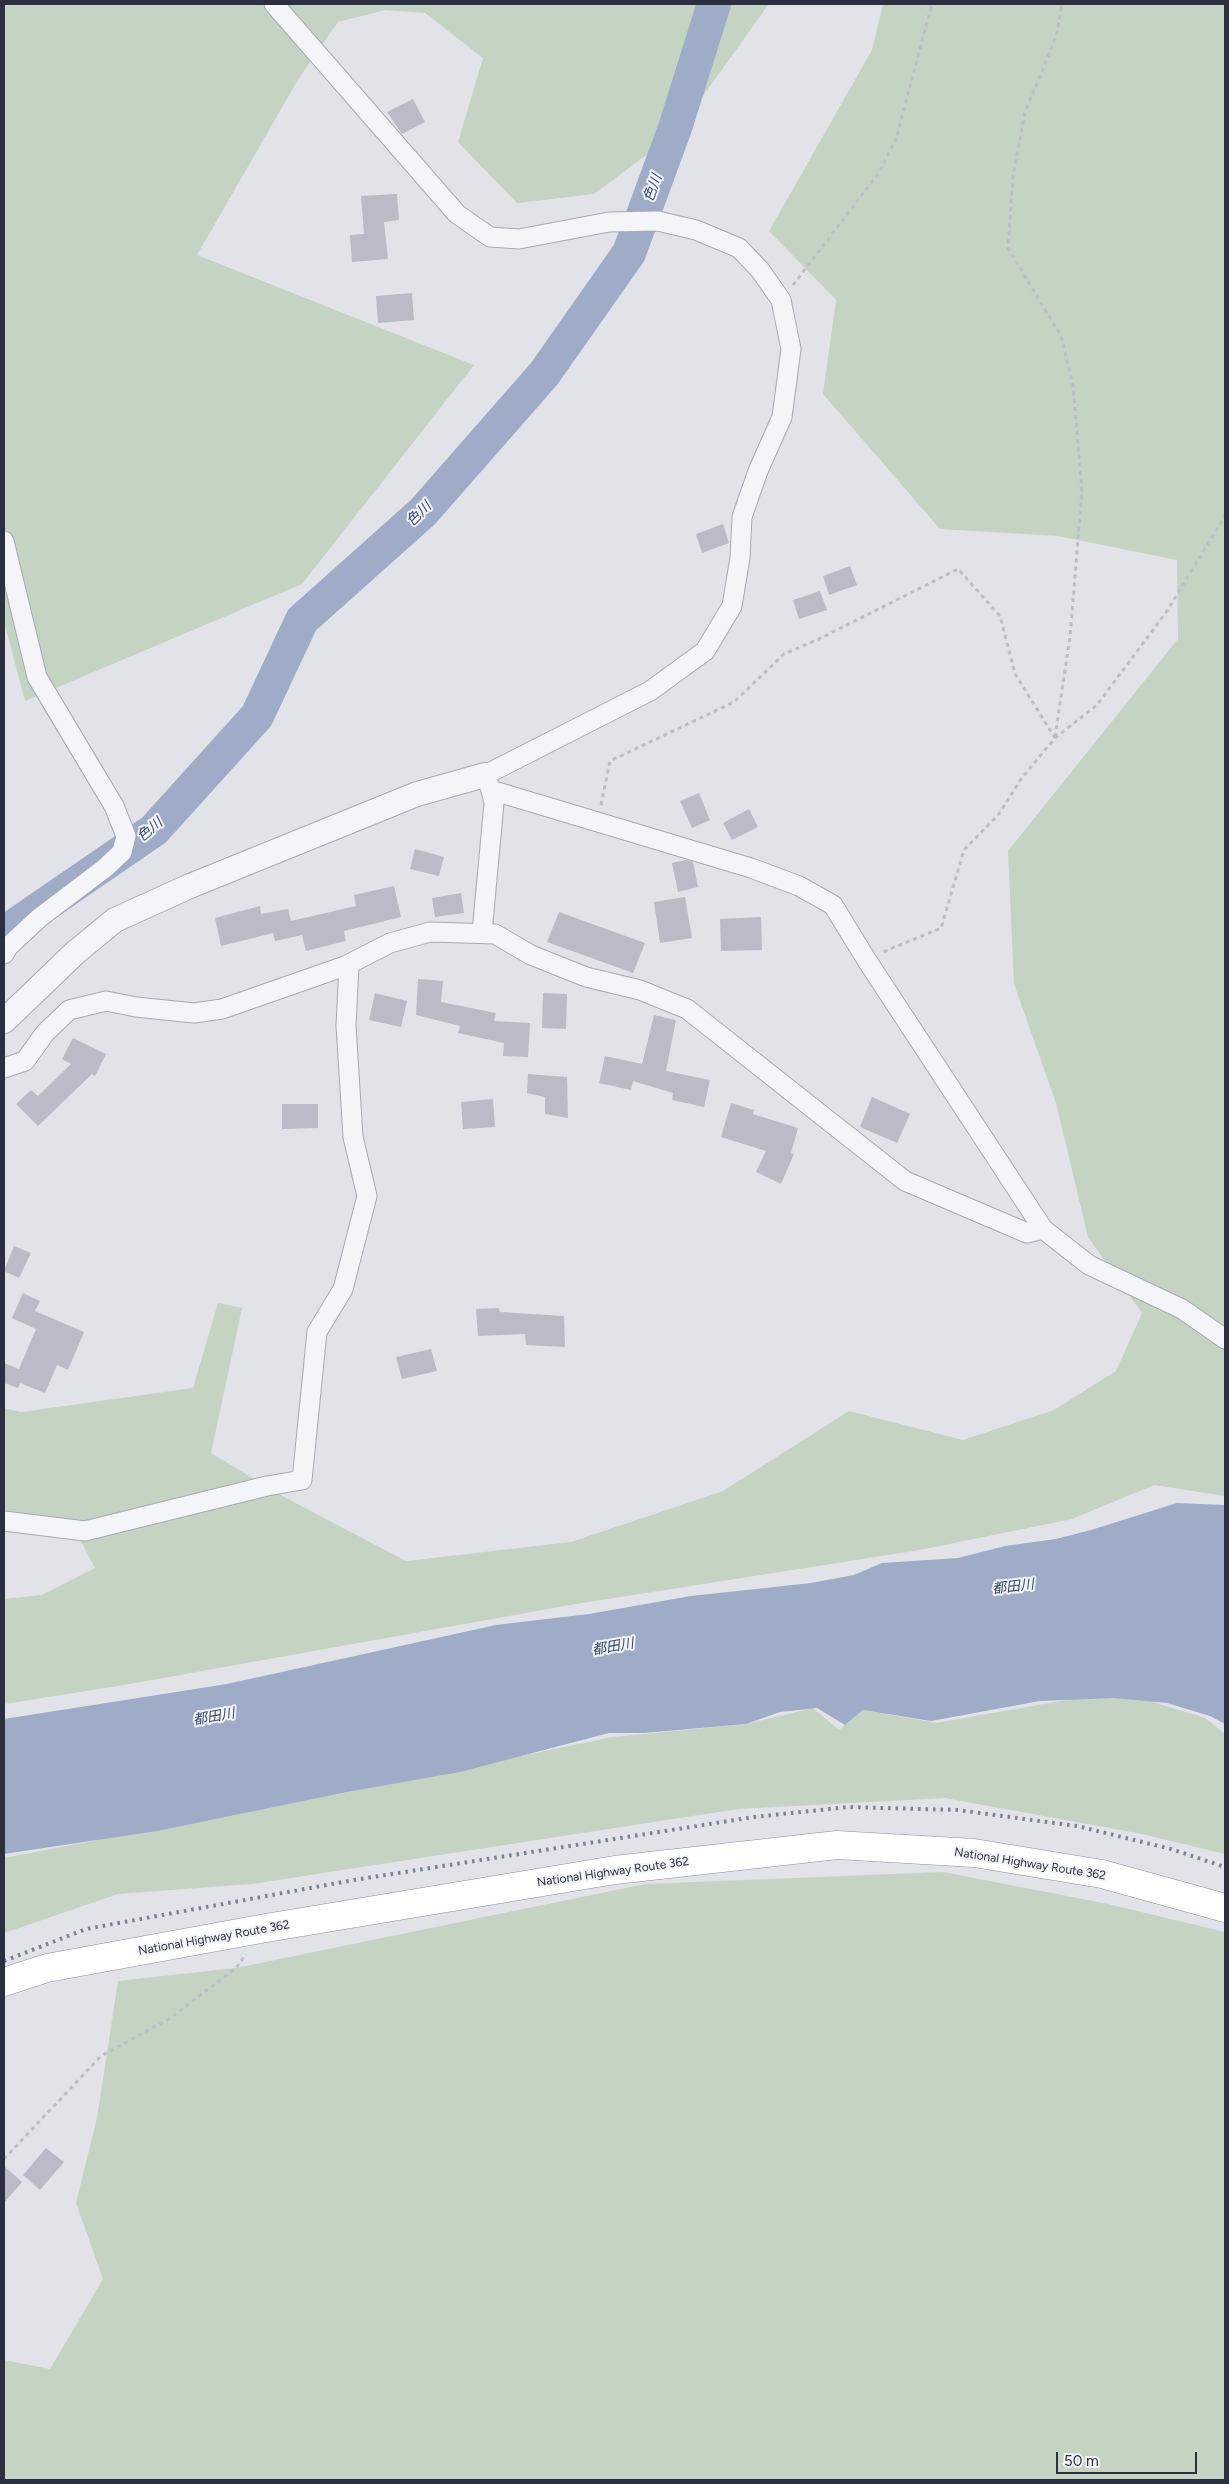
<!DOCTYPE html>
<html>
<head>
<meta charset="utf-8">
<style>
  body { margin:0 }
  #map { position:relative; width:1229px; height:2484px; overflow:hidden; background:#e1e3e9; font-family:Figtree,sans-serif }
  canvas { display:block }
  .frame { position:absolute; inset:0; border:5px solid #2b2f40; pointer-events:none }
  .scale { position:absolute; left:1056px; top:2452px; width:141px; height:22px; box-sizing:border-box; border:2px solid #2b2f40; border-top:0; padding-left:6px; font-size:15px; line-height:18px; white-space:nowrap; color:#2b2f40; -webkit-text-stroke:4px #f1f3f7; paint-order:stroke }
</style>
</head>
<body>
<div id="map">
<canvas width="1229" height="2484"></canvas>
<div class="frame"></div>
<div class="scale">50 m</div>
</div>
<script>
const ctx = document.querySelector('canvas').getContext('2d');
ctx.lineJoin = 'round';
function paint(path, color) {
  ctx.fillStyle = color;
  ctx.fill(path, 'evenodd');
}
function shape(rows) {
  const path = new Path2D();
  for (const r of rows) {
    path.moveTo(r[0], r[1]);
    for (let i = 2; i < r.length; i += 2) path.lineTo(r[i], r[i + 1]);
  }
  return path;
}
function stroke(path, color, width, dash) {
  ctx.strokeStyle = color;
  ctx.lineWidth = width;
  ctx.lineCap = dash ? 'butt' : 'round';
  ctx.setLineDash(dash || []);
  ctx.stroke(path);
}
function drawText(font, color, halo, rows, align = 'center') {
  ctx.font = font + ' Figtree,"Noto Sans JP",sans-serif';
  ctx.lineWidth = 4;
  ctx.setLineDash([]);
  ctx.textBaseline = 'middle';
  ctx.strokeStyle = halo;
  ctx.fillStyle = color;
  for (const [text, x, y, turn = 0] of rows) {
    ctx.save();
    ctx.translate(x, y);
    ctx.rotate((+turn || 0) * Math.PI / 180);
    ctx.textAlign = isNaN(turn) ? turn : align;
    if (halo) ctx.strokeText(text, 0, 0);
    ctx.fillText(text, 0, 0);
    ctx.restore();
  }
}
paint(shape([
  [4,4,769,4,677,132,594,194,517,203,458,142,483,58,425,13,385,10,338,22,299,78,197,255,474,365,302,584,25,701,4,621],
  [883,4,1225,4,1225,1496,1154,1485,1072,1519,920,1550,576,1604,124,1685,4,1704,4,1599,42,1595,95,1568,75,1530,4,1519,4,1408,21,1412,193,1388,218,1303,242,1308,211,1453,286,1498,406,1561,571,1542,723,1491,849,1411,963,1440,1054,1410,1116,1371,1142,1313,1088,1237,1056,1103,1014,984,1008,851,1178,639,1177,560,1058,536,940,529,823,394,836,300,769,231,872,50],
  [1117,1691,1205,1718,1225,1734,1225,1854,1142,1834,945,1798,738,1809,252,1884,118,1894,4,1933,4,1858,353,1791,612,1737,746,1724,813,1708,839,1730,863,1710,936,1723],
  [943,1872,1108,1904,1225,1932,1225,2480,4,2480,4,2360,50,2369,103,2279,76,2203,97,2118,118,1981,236,1968,645,1884]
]), '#c5d3c3');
paint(shape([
  [1177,1503,1225,1505,1225,1724,1210,1716,1167,1703,1114,1698,1040,1701,931,1721,863,1710,845,1725,817,1708,780,1712,746,1724,644,1733,609,1733,460,1772,347,1792,157,1831,4,1854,4,1719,227,1684,496,1625,589,1614,691,1596,811,1583,854,1575,882,1563,958,1558,1005,1546,1056,1539,1091,1530]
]), '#9facc7');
stroke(shape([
  [4,933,154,830,257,716,302,620,423,512,544,374,629,253,675,128,714,4]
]), '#9facc7', 34);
paint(shape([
  [413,99,425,122,402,134,387,112],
  [397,194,399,220,384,222,388,259,352,262,350,235,364,234,361,196],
  [412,293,414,320,378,323,376,296],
  [723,524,729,543,702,553,696,534],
  [850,566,857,585,829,595,823,576],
  [820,591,827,610,799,619,793,600],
  [699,793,710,820,692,828,680,801],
  [749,809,758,827,732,840,723,823],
  [415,849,444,857,439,876,410,869],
  [686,860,693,862,698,887,678,892,672,863],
  [394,886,401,917,344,931,346,941,306,951,302,935,275,941,273,933,221,946,215,918,260,906,261,914,288,909,291,921,356,906,354,895],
  [461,893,464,913,435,917,432,898],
  [685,897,692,938,660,943,654,902],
  [559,912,645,943,633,973,547,942],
  [761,917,762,950,721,951,720,919],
  [418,979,443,981,441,1002,496,1013,494,1021,530,1023,528,1057,503,1056,504,1043,458,1033,460,1026,416,1015],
  [375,993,407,1001,401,1027,369,1020],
  [543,993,567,994,566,1029,542,1028],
  [654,1015,676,1020,666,1071,710,1080,704,1107,672,1100,673,1093,633,1081,631,1090,599,1083,605,1056,642,1064],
  [73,1038,106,1054,95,1076,92,1074,38,1126,16,1104,31,1090,38,1096,71,1064,62,1059],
  [528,1074,567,1077,568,1118,545,1114,545,1097,527,1093],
  [872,1097,910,1114,897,1143,860,1127],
  [493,1099,495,1127,463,1129,461,1102],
  [731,1103,754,1110,753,1114,798,1128,791,1153,794,1154,781,1184,756,1172,766,1151,721,1137],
  [282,1104,318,1104,318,1128,282,1129],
  [14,1246,31,1253,19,1278,4,1271],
  [23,1293,40,1301,35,1311,84,1332,68,1370,57,1365,45,1393,20,1383,18,1388,4,1383,4,1363,19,1369,36,1329,12,1318],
  [499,1308,500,1312,564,1316,565,1347,526,1345,525,1334,478,1336,476,1309],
  [431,1349,437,1371,402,1379,396,1357],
  [46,2148,64,2162,40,2190,23,2175],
  [4,2166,22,2182,4,2203]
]), '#b9bcc6');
const minor = shape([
  [274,4,457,214,490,237,519,239,609,222,658,221,696,230,739,248,760,270,781,300,791,349,782,417,758,471,742,517,740,558,732,606,705,651,650,691,485,775,491,790,751,868,799,886,833,905,866,959,1043,1229,1089,1265,1182,1309,1225,1339],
  [4,541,37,677,114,806,126,836,122,852,105,868,39,918,9,946,4,954],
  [482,933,494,803,491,790],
  [4,1068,25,1061,45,1033,69,1010,106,1001,136,1007,194,1013,222,1009,345,966,390,943,430,932,495,934,531,955,586,977,640,990,687,1009,905,1181,1027,1233,1043,1229],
  [4,1521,85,1531,267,1486,302,1480,317,1332,343,1289,367,1196,353,1137,346,1026,349,964]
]);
const tertiary = shape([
  [4,1021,76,952,115,920,190,886,417,794,485,775]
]);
const trunk = shape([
  [4,1982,47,1968,266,1928,615,1870,837,1845,974,1853,1102,1874,1225,1908]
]);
stroke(minor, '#a7a9b3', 21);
stroke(tertiary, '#a7a9b3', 26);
stroke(trunk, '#8a8f9f', 29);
stroke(shape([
  [793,285,878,174,896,139,932,4],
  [1055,737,1070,637,1082,491,1073,385,1061,336,1008,248,1013,176,1025,112,1056,37,1062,4],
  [1055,738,1097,705,1167,611,1225,516],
  [601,805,610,761,734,702,784,654,819,639,958,569,1000,616,1015,674,1055,738,1021,779,999,814,964,850,941,928,883,952],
  [4,2159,101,2056,169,2019,236,1968,246,1954]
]), '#bcbec4', 3, [4, 4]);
stroke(minor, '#f4f5f8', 19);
stroke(tertiary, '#f4f5f8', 24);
stroke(trunk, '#fff', 28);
stroke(shape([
  [4,1961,86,1929,354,1880,754,1817,848,1807,957,1810,1077,1826,1171,1849,1225,1867]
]), '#7c8192', 4, [2.5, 5]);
drawText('12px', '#2b2f40', '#f1f3f7', [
  ["National Highway Route 362",1030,1864,9],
  ["National Highway Route 362",613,1872,-8],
  ["National Highway Route 362",214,1938,-10]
]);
drawText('italic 14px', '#374872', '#f1f3f7', [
  ["色川",653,188,-70],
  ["色川",419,514,-45],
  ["色川",150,830,-40],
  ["都田川",1013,1587,-7],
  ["都田川",613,1647,-10],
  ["都田川",214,1717,-10]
]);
</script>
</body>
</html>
